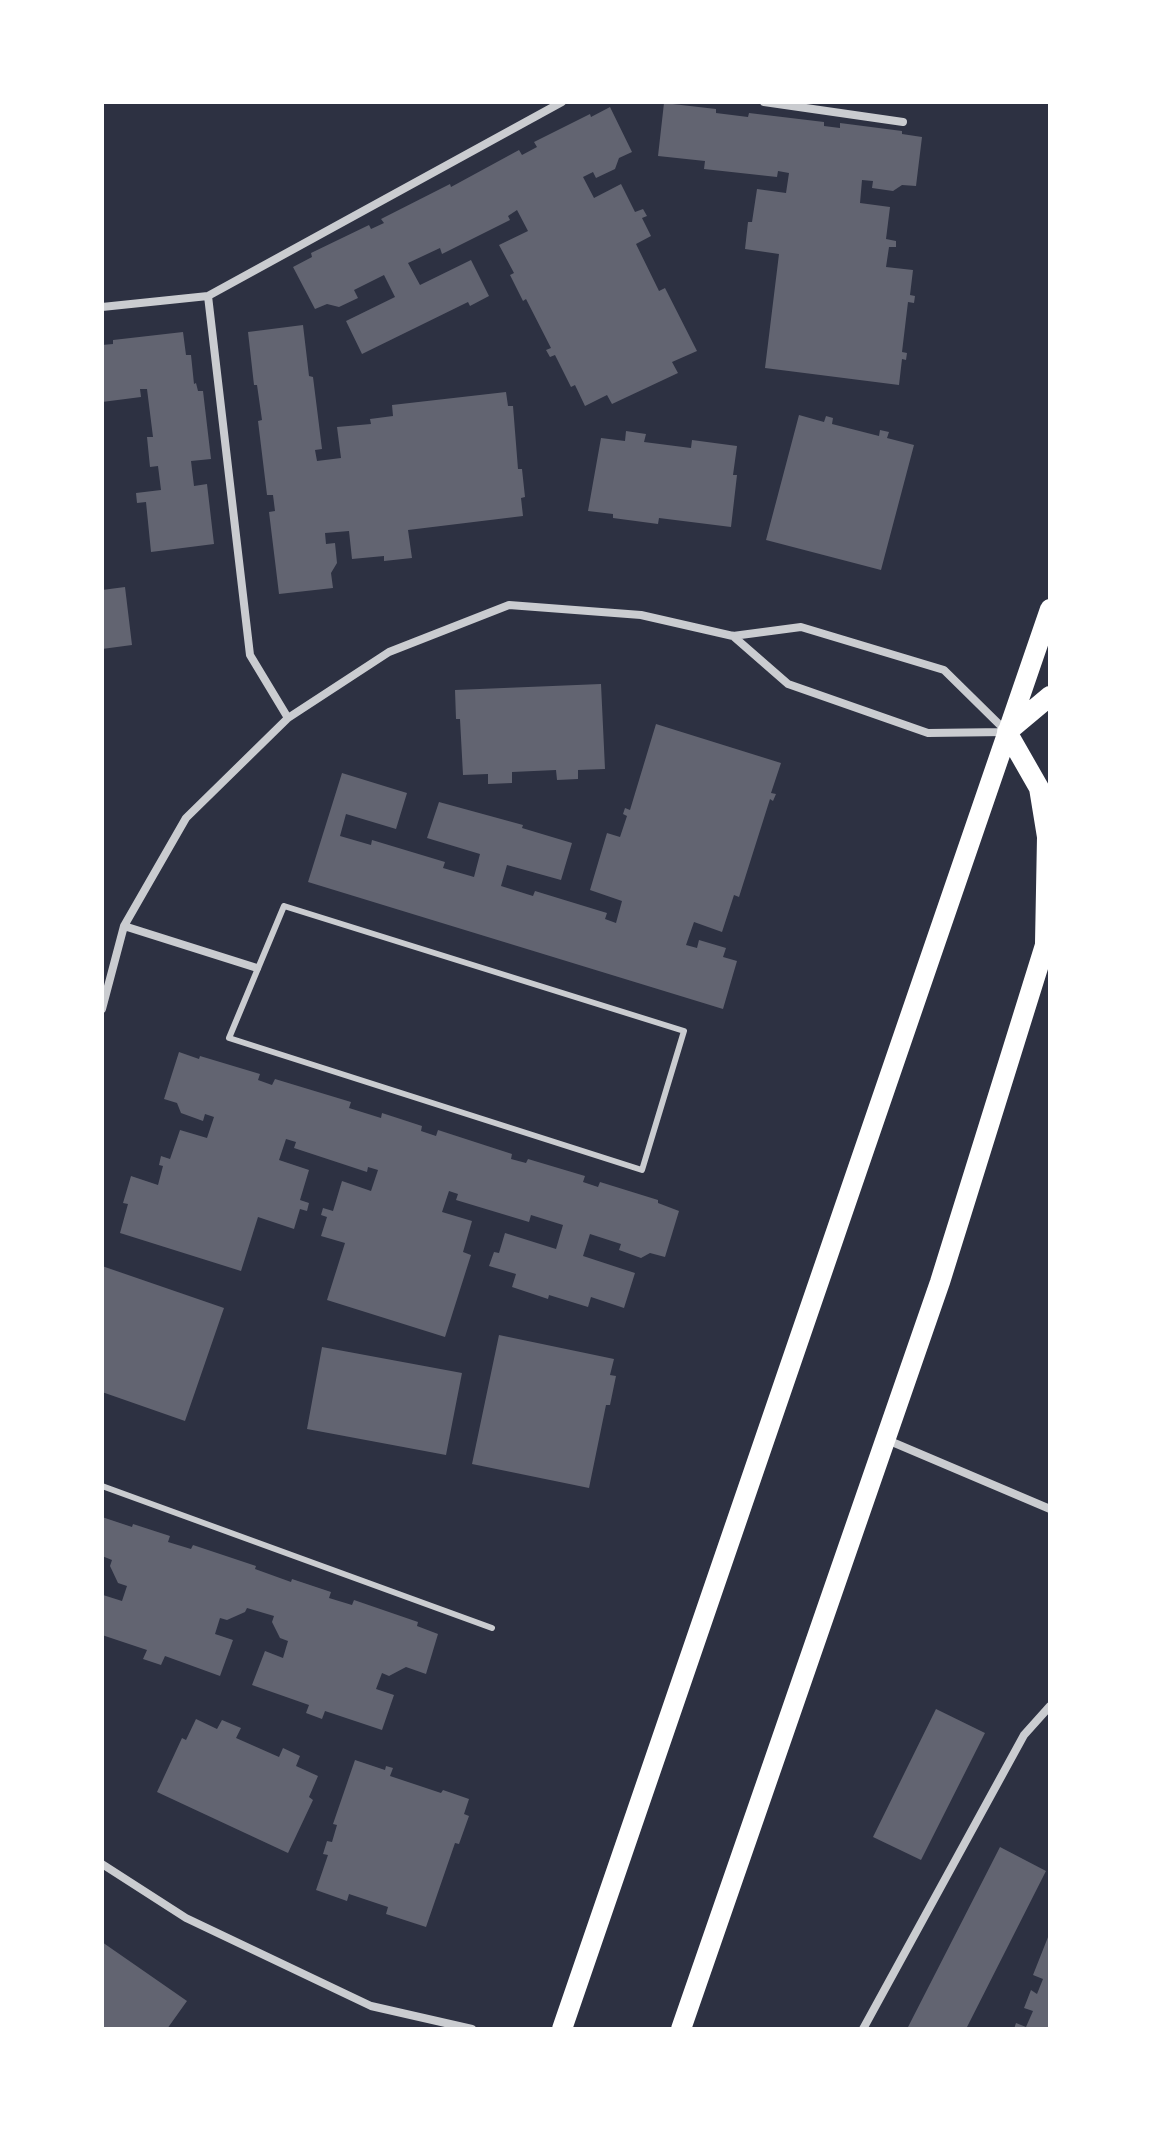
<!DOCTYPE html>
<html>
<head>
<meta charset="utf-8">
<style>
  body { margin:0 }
  #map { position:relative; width:1152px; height:2131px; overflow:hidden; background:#2d3142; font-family:Lora,serif }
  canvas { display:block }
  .frame { position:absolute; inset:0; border:104px solid #fff; pointer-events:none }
</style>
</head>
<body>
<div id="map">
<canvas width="1152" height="2131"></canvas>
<div class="frame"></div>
</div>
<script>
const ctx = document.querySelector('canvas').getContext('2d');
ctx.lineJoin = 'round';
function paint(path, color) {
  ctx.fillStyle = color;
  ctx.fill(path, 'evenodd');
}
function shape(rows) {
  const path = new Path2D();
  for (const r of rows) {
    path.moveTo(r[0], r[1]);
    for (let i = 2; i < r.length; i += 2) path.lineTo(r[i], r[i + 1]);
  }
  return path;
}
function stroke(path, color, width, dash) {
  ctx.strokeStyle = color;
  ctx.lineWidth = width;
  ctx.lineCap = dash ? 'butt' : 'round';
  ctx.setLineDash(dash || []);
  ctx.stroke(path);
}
paint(shape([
  [664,103,716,109,716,113,748,117,749,113,824,122,824,126,840,128,840,123,902,131,902,134,922,137,916,186,902,185,893,191,872,188,873,181,862,180,860,203,890,207,886,239,896,241,896,247,889,247,886,267,913,270,910,295,915,296,914,303,908,302,902,352,907,353,906,360,902,359,899,385,765,368,779,254,745,249,748,222,752,222,757,189,786,193,789,173,778,171,777,177,704,169,705,161,658,156],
  [610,107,632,152,619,158,615,169,596,178,593,172,583,177,594,198,621,184,635,212,643,209,647,216,642,218,651,236,636,244,659,291,665,288,697,351,672,362,678,373,612,404,607,395,585,406,575,385,571,387,555,355,550,357,546,350,551,348,526,299,523,301,510,275,514,273,499,245,528,231,517,210,508,216,510,220,442,254,440,248,408,263,420,285,471,260,489,296,470,306,468,302,362,354,346,321,395,297,384,275,354,290,358,298,339,307,327,304,315,309,293,267,312,257,311,253,369,225,371,229,384,223,381,219,450,184,451,187,519,150,522,155,537,147,534,142,590,114,591,117],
  [303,325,309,376,313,377,322,449,315,450,317,461,341,458,337,427,371,424,370,419,393,416,392,405,506,392,508,406,513,406,518,469,522,469,525,497,521,498,523,516,408,530,412,558,384,561,384,556,352,559,349,531,325,533,326,544,335,543,337,563,331,573,333,588,279,594,269,512,275,511,273,495,267,495,258,421,262,420,257,385,254,385,248,332],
  [183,332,186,355,191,355,194,384,196,383,198,391,203,391,211,459,191,461,194,486,207,484,214,544,151,552,146,502,137,503,136,493,161,490,158,466,150,467,147,437,153,437,147,389,140,389,141,397,102,402,102,345,113,344,113,340],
  [799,415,824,422,826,416,833,418,832,424,879,436,880,430,889,432,887,438,914,445,881,570,766,540],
  [626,431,646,434,644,442,691,448,692,440,737,446,733,475,737,475,731,527,659,518,658,524,613,518,613,514,588,511,601,438,625,441],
  [125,587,132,645,102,649,102,590],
  [601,684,605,769,578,770,578,779,557,780,556,770,512,772,512,783,488,784,488,774,463,775,460,719,456,719,455,690],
  [656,724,781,763,771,793,776,794,773,801,770,799,739,897,734,895,722,932,694,922,686,945,697,948,699,940,726,948,723,957,737,961,723,1009,308,882,342,773,407,793,396,829,346,814,340,836,371,845,372,840,445,862,443,868,474,877,480,854,427,838,439,802,523,825,522,828,572,843,561,880,507,865,501,886,533,896,535,891,607,913,605,919,616,923,622,901,590,890,607,833,620,837,627,816,623,814,625,808,630,810],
  [179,1052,199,1059,200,1056,260,1074,258,1080,272,1085,275,1079,351,1102,349,1108,381,1118,382,1113,422,1126,421,1131,436,1136,438,1130,512,1154,511,1159,526,1163,528,1159,585,1176,583,1182,598,1187,600,1182,658,1200,658,1203,679,1211,665,1257,650,1253,641,1258,619,1250,621,1244,590,1234,583,1256,635,1273,624,1308,591,1297,588,1307,549,1295,548,1299,512,1287,516,1274,489,1266,494,1252,499,1253,505,1233,556,1249,563,1225,531,1215,529,1222,456,1200,458,1194,449,1191,442,1212,472,1221,463,1252,471,1255,445,1337,327,1300,345,1243,321,1236,327,1217,321,1215,323,1208,333,1211,342,1181,371,1191,378,1170,368,1167,367,1172,294,1148,296,1142,286,1139,279,1160,309,1170,300,1200,309,1203,307,1211,300,1209,294,1229,258,1217,241,1271,120,1233,128,1204,123,1203,131,1176,158,1185,163,1166,159,1165,161,1156,170,1159,180,1130,207,1138,214,1117,205,1114,203,1121,181,1113,177,1103,164,1099],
  [102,1266,224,1308,185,1421,102,1392],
  [499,1335,614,1359,610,1375,616,1376,610,1405,606,1405,589,1488,472,1464],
  [322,1347,462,1373,446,1455,307,1429],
  [102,1517,132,1527,133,1524,170,1536,168,1542,191,1549,193,1545,256,1566,255,1569,291,1582,292,1579,331,1592,329,1598,352,1605,354,1600,418,1622,417,1626,438,1634,426,1674,406,1667,389,1676,382,1673,376,1689,394,1695,382,1730,325,1711,322,1719,306,1713,309,1705,252,1685,265,1651,283,1658,288,1641,280,1638,272,1622,274,1616,247,1608,245,1612,227,1620,220,1618,215,1634,233,1640,220,1676,165,1656,161,1665,143,1659,147,1650,102,1635,103,1595,122,1601,127,1586,118,1583,110,1566,112,1560,102,1556],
  [936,1709,985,1733,921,1860,873,1837],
  [196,1719,217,1729,222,1720,241,1728,236,1738,279,1757,283,1748,300,1756,296,1766,318,1776,309,1797,313,1800,288,1853,157,1792,182,1738,186,1740],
  [355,1760,385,1770,386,1766,393,1768,390,1776,441,1793,443,1790,469,1799,464,1814,469,1816,459,1844,455,1843,426,1927,386,1914,388,1907,349,1894,347,1901,316,1890,328,1855,323,1854,327,1841,332,1842,337,1825,333,1824],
  [1000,1847,1046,1871,966,2029,907,2029],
  [1050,1932,1050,2029,1014,2029,1016,2023,1026,2027,1033,2011,1024,2008,1031,1990,1037,1994,1043,1979,1033,1975],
  [102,1942,187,2001,167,2029,102,2029]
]), '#626471');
stroke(shape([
  [284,906,684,1031,642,1170,229,1038,284,906],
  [102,1486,492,1628]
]), '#caccd0', 6);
stroke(shape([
  [764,102,903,122],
  [208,296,250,655,288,718],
  [102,307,208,296,562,102],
  [733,636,788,684,928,733,1005,732],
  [124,926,257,968],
  [102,1009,124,926,186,818,288,718,389,652,509,605,641,615,733,636,801,627,944,670,1007,732],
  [885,1439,1050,1509],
  [102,1864,186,1918,371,2006,472,2029],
  [863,2029,1024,1735,1050,1706]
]), '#caccd0', 8);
stroke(shape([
  [1007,732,1039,788,1047,837,1045,943],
  [1007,732,1050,696],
  [562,2029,1050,609],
  [681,2029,940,1282,1050,929]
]), '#fff', 20);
</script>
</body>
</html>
